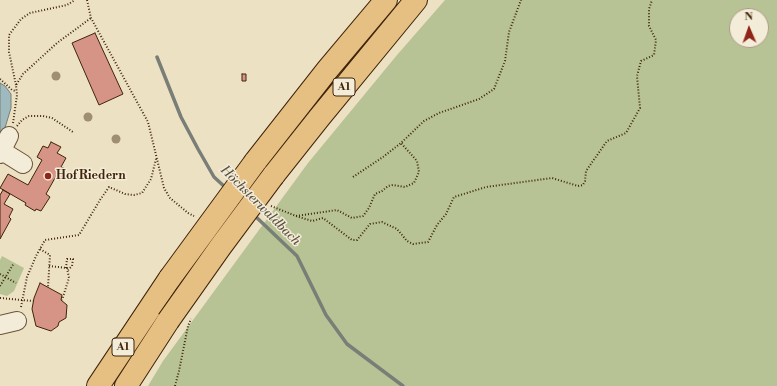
<!DOCTYPE html>
<html>
<head>
<meta charset="utf-8">
<style>
  body { margin:0 }
  #map { position:relative; width:777px; height:386px; overflow:hidden; background:#ece1c3; font-family:"Libre Bodoni",serif }
  canvas { display:block }
  .north { position:absolute; left:729px; top:8px; width:40px; height:40px; box-sizing:border-box; background:#f3ecd8; border:1px solid #ab9c86; border-radius:50%; rotate:358deg; font-size:11px; font-weight:700; line-height:16px; text-align:center; color:#40240a }
  .north::after { content:''; display:block; margin:auto; width:14px; height:18px; background:#8f2418; clip-path:polygon(50% 0,100% 100%,50% 72%,0 100%) }
</style>
</head>
<body>
<div id="map">
<canvas width="777" height="386"></canvas>
<div class="north">N</div>
</div>
<script>
const ctx = document.querySelector('canvas').getContext('2d');
ctx.lineJoin = 'round';
function paint(path, color) {
  ctx.fillStyle = color;
  ctx.fill(path, 'evenodd');
}
function shape(rows) {
  const path = new Path2D();
  for (const r of rows) {
    path.moveTo(r[0], r[1]);
    for (let i = 2; i < r.length; i += 2) path.lineTo(r[i], r[i + 1]);
  }
  return path;
}
function stroke(path, color, width, dash) {
  ctx.strokeStyle = color;
  ctx.lineWidth = width;
  ctx.lineCap = dash ? 'butt' : 'round';
  ctx.setLineDash(dash || []);
  ctx.stroke(path);
}
function drawText(font, color, halo, rows, align = 'center') {
  ctx.font = font + ' "Libre Bodoni",serif';
  ctx.lineWidth = 3;
  ctx.setLineDash([]);
  ctx.textBaseline = 'middle';
  ctx.strokeStyle = halo;
  ctx.fillStyle = color;
  for (const [text, x, y, turn = 0] of rows) {
    ctx.save();
    ctx.translate(x, y);
    ctx.rotate((+turn || 0) * Math.PI / 180);
    ctx.textAlign = isNaN(turn) ? turn : align;
    if (halo) ctx.strokeText(text, 0, 0);
    ctx.fillText(text, 0, 0);
    ctx.restore();
  }
}
paint(shape([
  [445,0,777,0,777,386,148,386,163,361,308,163,397,55],
  [737,16,761,16,761,40,737,40],
  [2,256,24,268,14,291,7,296,0,294,0,260]
]), '#b7c394');
const water = shape([
  [0,83,5,86,11,94,11,108,1,141,0,141,0,83]
]);
paint(water, '#9fbabf');
stroke(water, '#797e77', 1);
stroke(shape([
  [157,57,181,117,198,149,214,177,226,188],
  [254,215,297,256,326,315,347,344,403,386]
]), '#797e77', 3.5);
const building = shape([
  [95,33,123,94,99,105,72,43,95,33],
  [242,74,246,74,246,81,242,81,242,74],
  [51,142,61,147,57,153,66,158,61,167,66,169,60,180,55,178,46,194,50,197,41,211,36,209,35,211,25,205,26,203,0,188,8,174,28,185,42,160,37,157,43,146,48,148,51,142],
  [3,190,10,194,4,204,13,209,9,217,11,219,0,239,0,195,3,190],
  [40,283,62,295,61,300,67,305,66,318,59,322,58,326,51,331,36,326,32,309,34,298,40,283]
]);
paint(building, '#d69486');
stroke(building, '#40240a', 1);
const minor = shape([
  [2,151,23,164],
  [0,154,9,136],
  [0,325,17,321]
]);
const highway = shape([
  [255,162,328,69,386,0],
  [273,176,319,118,416,0],
  [98,386,170,278],
  [126,386,168,321]
]);
stroke(minor, '#6b5338', 20);
stroke(highway, '#40240a', 24);
stroke(shape([
  [87,0,91,18,148,122,164,188,170,198,188,213,194,216],
  [0,79,12,90,16,91],
  [16,85,9,52,9,35,21,19,30,13,67,5,75,0],
  [13,123,17,95,16,85,23,74,57,43,91,18],
  [17,126,22,120,29,116,43,116,52,118,73,132],
  [353,177,383,157,401,143,424,121,439,113,479,99,494,89,505,61,509,32,521,0],
  [271,206,296,216,337,210,352,218,363,216,369,208,375,194,382,191,388,186,393,185,405,187,414,183,419,172,417,161,401,143],
  [296,216,312,221,323,218,352,240,357,240,370,224,382,222,397,229,407,241,413,244,428,242,437,225,446,214,454,197,486,187,552,178,578,186,583,185,585,181,586,171,607,141,626,133,640,108,637,76,641,61,654,55,656,40,649,26,649,9,652,0],
  [40,249,50,255,48,287],
  [49,266,67,268,69,278,62,300],
  [66,268,67,259,73,259,72,266,68,270],
  [0,274,16,283],
  [0,286,14,263],
  [0,298,33,301],
  [21,307,27,277,36,256,45,240,79,235,100,200,109,187,125,194,134,195,142,193,151,179,156,159],
  [175,386,179,371,188,326,191,319]
]), '#40240a', 2, [1, 2]);
stroke(minor, '#f3ecd8', 18);
stroke(highway, '#e6c082', 22);
const highwayBridge = shape([
  [170,278,255,162],
  [168,321,221,246,273,176]
]);
stroke(highwayBridge, '#40240a', 24, []);
stroke(highwayBridge, '#e6c082', 22);
ctx.fillStyle = '#9e8f70';
for (const [x, y] of [
  [56,76],
  [88,117],
  [116,139]
]) {
  ctx.beginPath();
  ctx.arc(x, y, 4.5, 0, 2 * Math.PI);
  ctx.fill();
}
for (const [x, y, r, color] of [
  [48,176,4,"#8f2418"]
]) {
  const dot = new Path2D();
  dot.arc(x, y, r, 0, 2 * Math.PI);
  ctx.fillStyle = color;
  ctx.fill(dot);
  stroke(dot, '#f3ecd8', 1.5);
}
for (const [x, y, w] of [
  [344,87,22],
  [123,347,22]
]) {
  const box = new Path2D();
  box.roundRect(x - w / 2, y - 9, w, 18, 3);
  ctx.fillStyle = '#f3ecd8';
  ctx.fill(box);
  stroke(box, '#40240a', 1);
}
drawText('bold 11px', '#40240a', null, [
  ["A1",344,87],
  ["A1",123,347]
]);
drawText('bold 12px', '#40240a', '#f3ecd8', [
  ["Hof Riedern",56,176]
], 'left');
drawText('italic 13px', '#5c5140', '#f3ecd8', [
  ["Höchsterwaldbach",260,206,45]
]);
</script>
</body>
</html>
